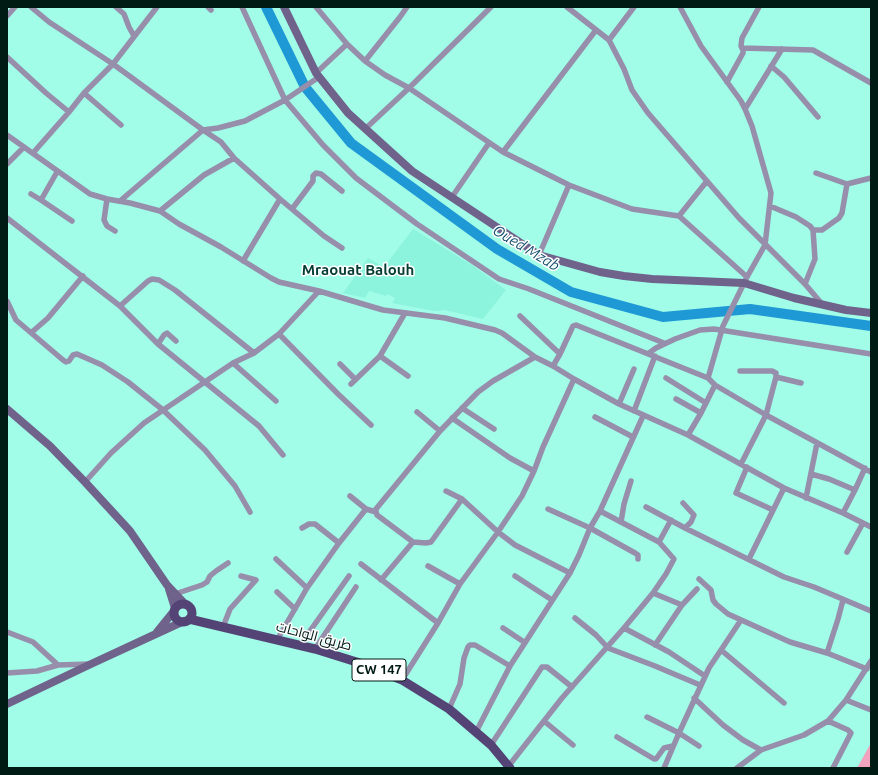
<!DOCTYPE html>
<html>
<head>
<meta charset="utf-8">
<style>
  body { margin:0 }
  #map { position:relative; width:878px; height:775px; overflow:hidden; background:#a1fde8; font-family:Ubuntu,sans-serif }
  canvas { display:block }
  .frame { position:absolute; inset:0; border:8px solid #001a14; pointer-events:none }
</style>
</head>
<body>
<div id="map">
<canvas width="878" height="775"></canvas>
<div class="frame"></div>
</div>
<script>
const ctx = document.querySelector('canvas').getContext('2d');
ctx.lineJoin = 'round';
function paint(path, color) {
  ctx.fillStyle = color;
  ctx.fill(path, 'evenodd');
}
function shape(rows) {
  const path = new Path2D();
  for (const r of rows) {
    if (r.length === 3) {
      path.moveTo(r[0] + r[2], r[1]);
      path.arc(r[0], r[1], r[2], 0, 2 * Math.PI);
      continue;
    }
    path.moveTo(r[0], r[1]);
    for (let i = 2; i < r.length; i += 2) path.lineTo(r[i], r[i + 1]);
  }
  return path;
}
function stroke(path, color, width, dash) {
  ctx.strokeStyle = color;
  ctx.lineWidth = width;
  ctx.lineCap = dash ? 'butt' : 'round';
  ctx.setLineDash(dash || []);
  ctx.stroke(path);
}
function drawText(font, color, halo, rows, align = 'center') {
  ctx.font = font + ' Ubuntu,Cairo,sans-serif';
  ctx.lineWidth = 3;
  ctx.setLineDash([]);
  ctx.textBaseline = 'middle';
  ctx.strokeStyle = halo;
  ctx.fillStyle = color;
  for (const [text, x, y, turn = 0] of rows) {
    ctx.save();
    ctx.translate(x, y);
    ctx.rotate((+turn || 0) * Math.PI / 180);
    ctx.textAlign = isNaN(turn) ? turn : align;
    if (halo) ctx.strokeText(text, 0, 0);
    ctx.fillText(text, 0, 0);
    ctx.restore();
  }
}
paint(shape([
  [413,229,472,265,506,290,483,319,445,310,434,311,392,303,395,298,387,294,386,296,369,291,365,298,343,293,368,258,384,267]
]), '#8cf3dc');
paint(shape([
  [871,743,871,768,857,768]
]), '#f1a2bd');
stroke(shape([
  [266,7,305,87,351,143,497,249,571,292,663,317,750,309,871,326]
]), '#1e99d6', 10);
stroke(shape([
  [31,7,49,22,113,64,203,130,221,142,234,158,280,199,324,236,342,248],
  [116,7,124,14,129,27,134,36],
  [208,7,211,10],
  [242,7,285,100,323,145,356,178,417,224,499,279,529,289,664,343],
  [316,7,347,44],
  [567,7,609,40,624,69,632,90,648,113,739,218,805,284,822,304],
  [680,7,701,46,741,101,745,109,752,126,771,193,765,245,747,277,723,326,708,378,715,385,766,415,871,472],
  [7,16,15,7],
  [609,40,634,7],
  [742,48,813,50,871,83],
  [7,57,46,93,69,112],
  [365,61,400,17,407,7],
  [771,66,784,77,818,117],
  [316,73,347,44,365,61,385,75,409,88,491,7],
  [727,82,743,53,743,50,741,46,742,38,759,7],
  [84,93,121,125],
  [745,109,782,49],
  [365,129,409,88,503,152,569,185,632,209,679,216,747,277],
  [7,135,90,194,107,199,130,203,160,211,179,224,221,247,271,278,279,282,319,291],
  [503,152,596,30],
  [33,153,69,112,84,93,113,64,157,7],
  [7,164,24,147],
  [57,172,41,200,72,221],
  [816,173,847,184,871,178],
  [31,194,41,200],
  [452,197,489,143],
  [107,199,104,220,107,226,115,231],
  [120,201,203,130,218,128,245,121,285,100,319,77],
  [770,206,796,217,810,226,813,230,815,259,805,284],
  [292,209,313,181,313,176,316,173,321,174,342,191],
  [160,211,204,175,234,158],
  [679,216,707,181],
  [7,218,120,306,158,344,259,426,283,455],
  [813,230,822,230,839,218,842,213,847,184],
  [539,255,569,185],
  [243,261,280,199],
  [7,301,16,320,63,360,66,362,69,361,73,355,77,354,102,365,128,382,163,410,205,450,235,486,250,512],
  [120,306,148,281,152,279,159,280,175,290,254,353],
  [520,316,560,354],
  [32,332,48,318,83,276],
  [279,334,338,394,371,425],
  [158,344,164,335,167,333,176,341],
  [649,353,656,348,675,339,700,330,714,329,871,354],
  [380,356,408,376],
  [233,363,276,401],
  [340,364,355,379],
  [553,366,560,354,573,326,576,325,708,378],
  [740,371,772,371,776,373,776,377,766,415,741,464],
  [776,377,801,383],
  [666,378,706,403],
  [574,379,619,404,688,435,784,488,843,513,871,527],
  [351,384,380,356,405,313],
  [676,399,701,413],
  [619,404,634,369],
  [462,408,494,429],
  [634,411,655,356],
  [417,412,440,431],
  [595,417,633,437],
  [452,418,510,458,534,471],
  [688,435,701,413,715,385],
  [747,467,736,493,773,510],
  [811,474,829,479,855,490,865,468],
  [85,482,111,453,144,423,233,363,254,353,279,334,319,291,383,310,445,318,495,330,502,333,535,357,553,366,574,379,543,447,534,471,522,496,498,532,460,584,438,623,402,680],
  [446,491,462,499,498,532,515,545,570,573],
  [350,496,366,509,376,512],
  [806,498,817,443],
  [683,503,694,515,691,522,685,528],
  [646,507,685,528,784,577,814,587,871,611],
  [548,509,590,528,635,553,638,555,638,559],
  [843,513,855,490],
  [621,522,624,504,631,481],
  [302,528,309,524,315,524,339,543],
  [413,542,377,515,376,512,376,509,440,431,478,392,493,381,535,357],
  [659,542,671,520],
  [847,552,863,523],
  [276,559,307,588],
  [749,559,784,488],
  [361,564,438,623],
  [428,566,460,584],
  [515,576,552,600],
  [699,579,711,590,713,600,716,604,728,614,790,642,827,653,867,669],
  [381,580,413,542,426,543,431,542,462,499],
  [277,592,295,609],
  [653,593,682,605],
  [175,594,202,585,207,582,210,576,216,571,228,563],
  [575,618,596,635,608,648,655,666,700,685],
  [223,627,230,609,256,580,241,576],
  [503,628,524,642],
  [624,628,669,652,705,676],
  [7,632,33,642,58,665,90,664],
  [277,640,307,588,339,543,366,509],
  [300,645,349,576],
  [655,645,682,605,697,589],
  [315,649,356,587],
  [721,650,784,703],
  [827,653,838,619,843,600],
  [7,673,37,671,58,665],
  [694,698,723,725,743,740,761,750],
  [846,700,871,710],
  [449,709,460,684,464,658,468,647,470,645,475,645,510,666],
  [647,717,679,733,699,746],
  [544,721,573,745],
  [828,721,848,730,851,733,833,768],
  [476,732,510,666,570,573,579,555,590,528,600,511,643,416],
  [617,737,654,759,656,759,664,748,673,746],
  [491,745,542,667,547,667,572,687],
  [507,768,562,698,624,628,653,593,666,574,674,559,659,542,600,511],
  [664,768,679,733,709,668,741,620],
  [737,768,761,750,804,735,828,721,846,700,871,661]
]), '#968eaa', 5.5);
stroke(shape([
  [284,7,316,73,348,113,412,171,539,255,600,272,624,276,652,279,744,283,794,298,846,310,871,313],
  [7,409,50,446,85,482,130,531,167,585,185,604],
  [169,589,175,608],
  [157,632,174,611],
  [7,704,91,664,184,621]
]), '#6f638b', 8);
stroke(shape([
  [183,613,9],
  [189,619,315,649,363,664,402,680,449,709,491,745,510,768]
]), '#544475', 9);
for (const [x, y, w] of [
  [379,670,54]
]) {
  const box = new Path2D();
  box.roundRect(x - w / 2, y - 11, w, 22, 3);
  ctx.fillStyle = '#fff';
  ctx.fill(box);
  stroke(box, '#001a14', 1);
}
drawText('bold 13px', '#001a14', null, [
  ["CW 147",379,670]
]);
drawText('14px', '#001a14', '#fff', [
  ["طريق الواحات",314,636,15]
]);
drawText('italic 15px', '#185373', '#fff', [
  ["Oued Mzab",526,248,31]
]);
drawText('bold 15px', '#053c33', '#fff', [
  ["Mraouat Balouh",358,270]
]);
</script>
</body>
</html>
